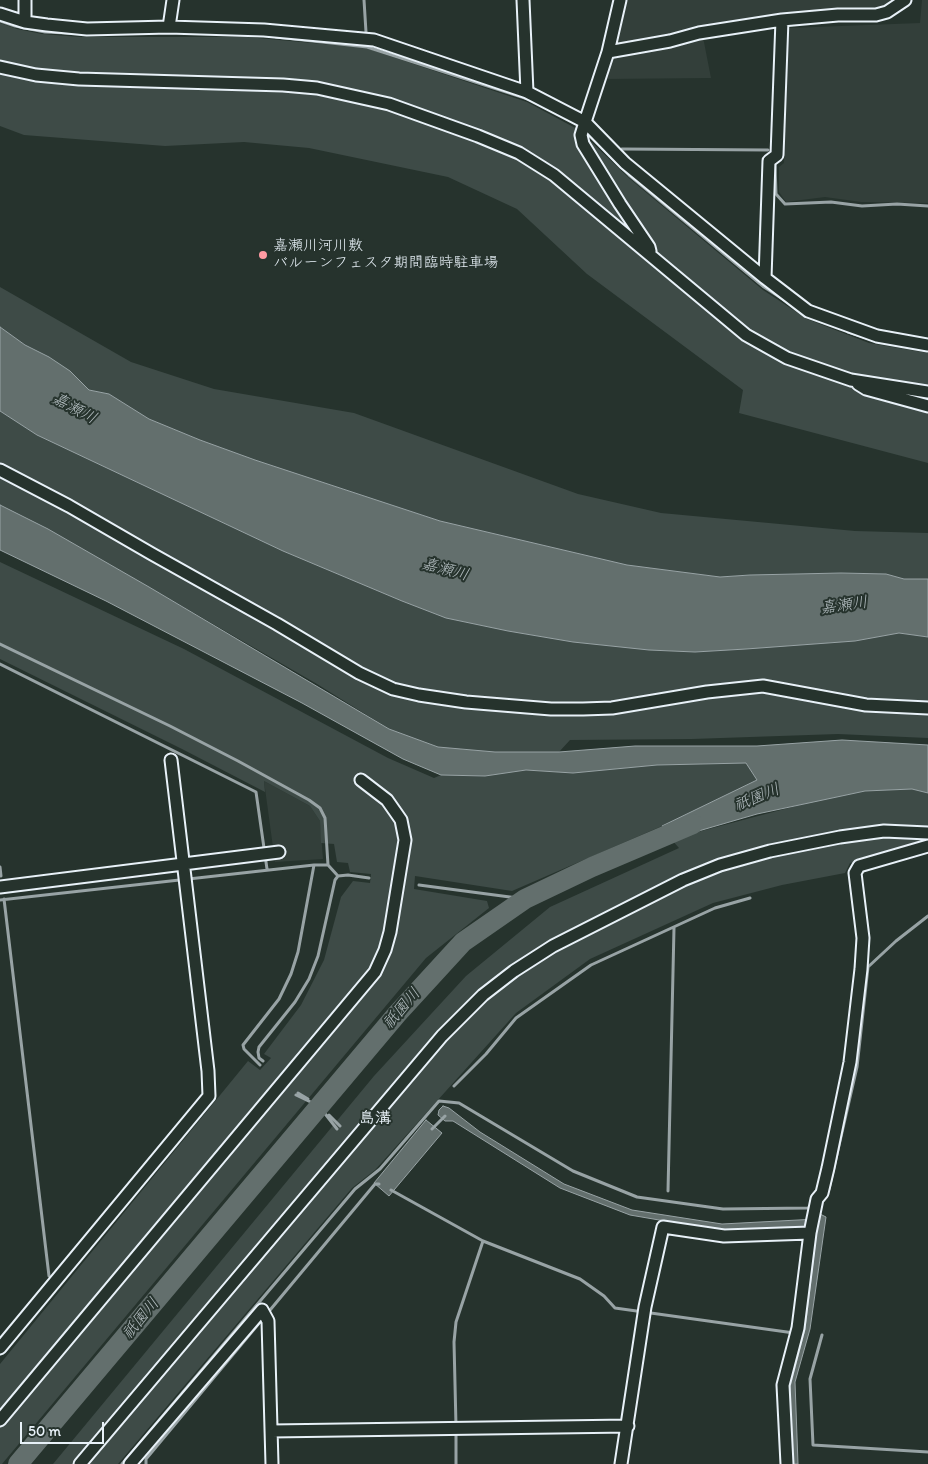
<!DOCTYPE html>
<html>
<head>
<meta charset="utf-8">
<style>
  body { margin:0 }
  #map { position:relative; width:928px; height:1464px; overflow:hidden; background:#26332d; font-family:Itim,sans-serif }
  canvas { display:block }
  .scale { position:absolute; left:20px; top:1422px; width:84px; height:22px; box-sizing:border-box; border:2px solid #e8f1f8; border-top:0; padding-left:6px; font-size:15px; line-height:18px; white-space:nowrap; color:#e8f1f8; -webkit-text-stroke:4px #26332d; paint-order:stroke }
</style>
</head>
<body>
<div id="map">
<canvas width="928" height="1464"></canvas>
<div class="scale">50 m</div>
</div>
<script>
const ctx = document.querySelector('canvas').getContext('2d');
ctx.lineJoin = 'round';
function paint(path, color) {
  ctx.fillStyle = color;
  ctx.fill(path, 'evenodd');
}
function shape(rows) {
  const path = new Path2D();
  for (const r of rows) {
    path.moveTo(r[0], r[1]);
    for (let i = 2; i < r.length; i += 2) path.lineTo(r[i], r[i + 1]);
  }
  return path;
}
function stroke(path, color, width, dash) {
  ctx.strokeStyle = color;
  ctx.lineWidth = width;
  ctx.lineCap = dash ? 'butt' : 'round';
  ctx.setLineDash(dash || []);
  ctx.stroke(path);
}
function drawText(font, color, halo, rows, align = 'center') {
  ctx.font = font + ' Itim,"Klee One",sans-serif';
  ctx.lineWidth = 4;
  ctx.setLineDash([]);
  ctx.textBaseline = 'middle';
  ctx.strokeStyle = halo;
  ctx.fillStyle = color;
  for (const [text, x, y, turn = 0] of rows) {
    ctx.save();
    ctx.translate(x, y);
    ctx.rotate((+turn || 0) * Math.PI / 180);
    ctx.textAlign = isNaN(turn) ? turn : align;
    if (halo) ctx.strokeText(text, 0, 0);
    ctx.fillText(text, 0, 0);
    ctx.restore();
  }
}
paint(shape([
  [623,0,895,0,878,11,792,15,707,25,703,37,711,78,603,79],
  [922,0,928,0,928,203,861,202,825,197,786,202,779,192,779,167,784,163,789,28,920,23],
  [264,781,310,806,320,821,323,859,275,862]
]), '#333f3a');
paint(shape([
  [0,23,17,29,42,34,80,37,247,37,366,48,527,102,579,130,630,179,763,290,807,319,869,343,928,353,928,463,739,413,743,390,587,274,517,209,448,177,309,148,244,142,165,146,24,135,0,126],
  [0,287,131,362,214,389,354,413,578,494,661,513,855,531,928,533,928,579,904,579,886,574,841,573,750,575,720,577,627,565,440,521,255,460,200,440,149,419,109,394,89,390,70,371,49,357,25,345,0,327],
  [0,411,37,435,283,551,402,601,446,618,508,631,573,642,649,650,695,652,855,641,899,633,928,637,928,738,838,734,692,739,570,740,559,752,495,752,438,747,389,729,317,684,48,529,0,527],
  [0,562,184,649,388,758,434,778,441,775,485,776,526,770,573,773,657,765,746,763,757,780,662,826,512,891,415,876,414,889,487,901,489,908,426,958,2,1464,0,1464,0,1364,248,1061,260,1070,271,1058,264,1054,301,1005,324,960,341,897,353,881,370,883,371,874,350,872,348,863,337,862,334,844,321,843,320,821,310,806,264,781,265,792,182,749,0,659],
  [912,789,928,793,928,849,908,847,850,863,845,873,782,885,713,903,590,959,516,1013,375,1170,352,1188,118,1464,53,1464,374,1076,466,976,550,907,679,848,671,839,811,802,865,791]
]), '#3e4b47');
const water = shape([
  [0,327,25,345,49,357,70,371,89,390,109,394,149,419,200,440,255,460,440,521,627,565,720,577,750,575,841,573,886,574,904,579,928,579,928,637,899,633,855,641,746,649,695,652,649,650,573,642,508,631,446,618,402,601,283,551,37,435,0,411,0,327],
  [0,505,48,529,149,587,389,729,438,747,495,752,559,752,635,746,757,746,842,740,928,745,928,793,912,789,865,791,757,814,671,839,662,826,757,780,746,763,657,765,573,773,526,770,485,776,441,775,403,759,302,703,106,601,0,550,0,505],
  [443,1106,449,1108,480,1132,564,1184,632,1210,722,1224,817,1219,820,1214,826,1217,810,1329,795,1382,798,1464,792,1464,790,1387,805,1329,817,1229,805,1227,723,1231,630,1215,560,1188,453,1121,445,1121,438,1115,439,1110,443,1106],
  [426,1120,442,1133,389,1196,374,1183,426,1120]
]);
paint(water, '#636f6d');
stroke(water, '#98a3a5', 1);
stroke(shape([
  [364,0,366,32],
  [0,21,15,26,45,32,88,34],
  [276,37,367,47,531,100],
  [586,132,629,175,764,287,789,303],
  [622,149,768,150],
  [775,165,776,194,785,204,831,202,862,206,897,204,928,206],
  [848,332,876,341],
  [0,644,170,726,238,761,309,800,320,808,325,818,328,865,338,876],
  [0,664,256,792,267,869],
  [314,865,328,865],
  [0,867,1,876],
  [338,876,348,875,369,878],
  [419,885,525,899],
  [4,899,49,1276],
  [0,900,314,865,298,952,291,974,279,999,243,1045,244,1049,260,1065],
  [263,1061,259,1058,258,1052,259,1047,295,1002,309,979,318,956,335,880,338,876],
  [454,1086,486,1054,516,1018,591,965,715,908,750,898],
  [298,1093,308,1099],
  [296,1095,319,1106,337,1129],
  [329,1115,340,1126],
  [432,1129,445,1116],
  [391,1190,483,1241,580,1279,604,1296,615,1308,794,1333],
  [668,1191,674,928],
  [827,1194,829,1189,857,1067,868,967,896,941,928,916],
  [822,1335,810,1379,813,1445,928,1452],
  [456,1426,454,1342,456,1322,483,1241],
  [456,1432,456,1464],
  [122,1464,355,1189,380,1169,439,1101,459,1103,573,1171,637,1197,723,1209,808,1208,813,1206],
  [146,1464,146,1459,375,1184,379,1184]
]), '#98a3a5', 3);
stroke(shape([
  [18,1464,397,1014,463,942,525,899,592,867,693,824]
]), '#636f6d', 20);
const street = shape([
  [25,0,25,22,47,25,87,29,169,27,264,30,374,40,527,92],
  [523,0,527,92,585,122,608,52,620,0],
  [0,14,25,22],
  [169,27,173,0],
  [608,52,670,41,699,33,782,20,838,15,876,15,887,12,905,0],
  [0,67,36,75,79,79,283,85,317,88,389,104,478,136,519,153,554,175,746,335,787,358,851,380,928,392],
  [650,251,649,247,620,204,583,144,581,135,585,122,625,163,765,278,808,311,877,336,928,345],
  [765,278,769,161,777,155,782,20],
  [858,384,866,389,928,406],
  [0,470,69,506,152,554,277,624,359,673,393,689,419,695,466,702,551,709,583,709,612,708,707,692,763,686,866,705,928,708],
  [0,887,279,852],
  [0,1348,209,1096,208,1071,171,760],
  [0,1420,375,972,385,950,390,932,405,840,401,820,387,800,361,780],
  [271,1431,628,1426],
  [80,1464,442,1036,483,995,514,971,553,946,683,880,720,865,770,851,840,837,884,831,928,833],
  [130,1464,262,1310,268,1321,272,1464],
  [621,1464,645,1307,663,1227,724,1236,810,1233],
  [787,1464,783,1385,798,1328,810,1233,817,1199,822,1193,828,1168,850,1062,861,969,863,938,855,873,859,866,928,846]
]);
stroke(street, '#e8f1f8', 15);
stroke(street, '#26332d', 11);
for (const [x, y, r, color] of [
  [263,255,5,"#ff9aa2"]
]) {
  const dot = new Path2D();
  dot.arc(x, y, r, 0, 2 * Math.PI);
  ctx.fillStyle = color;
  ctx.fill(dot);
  stroke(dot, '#26332d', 2);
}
drawText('15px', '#e8f1f8', '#26332d', [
  ["嘉瀬川河川敷",273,246],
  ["バルーンフェスタ期間臨時駐車場",273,263]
], 'left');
drawText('italic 16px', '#b3bdc0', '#26332d', [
  ["嘉瀬川",74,409,28],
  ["嘉瀬川",445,570,15],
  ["嘉瀬川",844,606,-8],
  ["祇園川",757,798,-22],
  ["祇園川",402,1009,-49],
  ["祇園川",141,1319,-50]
]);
drawText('bold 16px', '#e8f1f8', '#26332d', [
  ["島溝",375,1119]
]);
</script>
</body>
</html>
